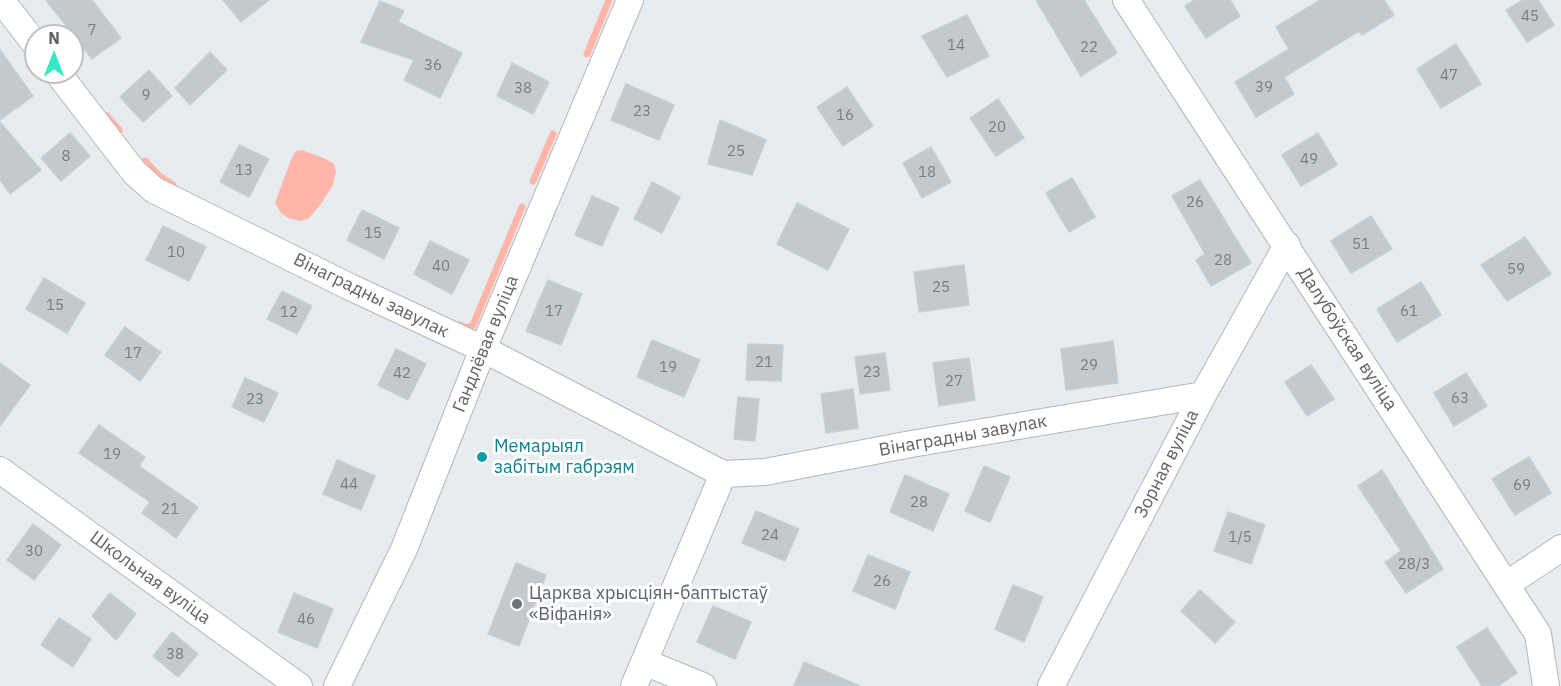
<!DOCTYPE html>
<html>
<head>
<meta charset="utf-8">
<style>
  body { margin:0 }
  #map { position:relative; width:1561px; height:686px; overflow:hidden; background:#e7ecf1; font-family:"IBM Plex Sans",sans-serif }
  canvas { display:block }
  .north { position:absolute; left:24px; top:24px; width:60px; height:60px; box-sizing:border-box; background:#fff; border:2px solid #c2c0bf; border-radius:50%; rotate:0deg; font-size:16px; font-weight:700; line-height:24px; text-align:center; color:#67615e }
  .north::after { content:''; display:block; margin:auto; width:21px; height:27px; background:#34eac5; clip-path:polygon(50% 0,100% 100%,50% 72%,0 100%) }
</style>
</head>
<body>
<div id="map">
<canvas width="1561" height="686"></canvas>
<div class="north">N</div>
</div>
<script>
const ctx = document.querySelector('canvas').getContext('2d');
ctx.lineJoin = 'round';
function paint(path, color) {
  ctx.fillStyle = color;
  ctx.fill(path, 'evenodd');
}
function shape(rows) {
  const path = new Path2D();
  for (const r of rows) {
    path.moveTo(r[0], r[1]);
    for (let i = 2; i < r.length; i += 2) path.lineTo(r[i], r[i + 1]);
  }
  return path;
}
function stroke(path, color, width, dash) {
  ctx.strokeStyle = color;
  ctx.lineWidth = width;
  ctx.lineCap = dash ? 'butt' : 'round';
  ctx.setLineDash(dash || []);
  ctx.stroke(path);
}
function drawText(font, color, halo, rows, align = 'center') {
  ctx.font = font + ' "IBM Plex Sans",sans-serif';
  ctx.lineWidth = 6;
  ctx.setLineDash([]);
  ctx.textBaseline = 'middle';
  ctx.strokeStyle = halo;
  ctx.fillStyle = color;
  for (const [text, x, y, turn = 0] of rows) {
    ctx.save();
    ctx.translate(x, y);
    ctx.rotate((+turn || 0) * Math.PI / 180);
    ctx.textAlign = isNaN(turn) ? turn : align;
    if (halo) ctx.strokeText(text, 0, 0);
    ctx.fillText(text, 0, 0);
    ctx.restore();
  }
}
paint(shape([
  [302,150,326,159,334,164,336,171,333,185,321,204,308,219,299,221,288,218,281,213,275,203,292,157,296,151]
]), '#ffb6a9');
stroke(shape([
  [587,54,609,0],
  [107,116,119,130],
  [145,161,159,176,173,185],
  [533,181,553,134],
  [460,325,466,328,473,325,522,207]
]), '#ffb6a9', 7);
const building = shape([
  [46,0,92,0,121,38,92,59,46,0],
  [223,0,269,0,241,22,223,0],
  [1036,0,1084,0,1117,53,1081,76,1036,0],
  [1194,0,1230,0,1240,16,1206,38,1185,6,1194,0],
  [1320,0,1384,0,1394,15,1362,35,1359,31,1284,77,1294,94,1256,117,1235,82,1289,49,1276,27,1320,0],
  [1523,0,1538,0,1554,25,1527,42,1506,10,1523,0],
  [380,1,404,11,398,22,462,53,440,98,404,80,414,60,361,42,380,1],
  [967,15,989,56,947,77,922,36,967,15],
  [1456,44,1481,84,1441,108,1417,69,1456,44],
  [0,50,33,96,0,120,0,50],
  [210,52,227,70,190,105,175,88,210,52],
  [512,63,549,82,533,114,497,96,512,63],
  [149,70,172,96,143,122,120,97,149,70],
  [626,84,674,105,659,140,611,120,626,84],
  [847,87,873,126,843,146,817,107,847,87],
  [998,99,1024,138,996,156,970,118,998,99],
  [720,120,766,140,752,175,708,164,720,120],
  [0,122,41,170,10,194,0,180,0,122],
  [70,133,90,156,61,181,41,158,70,133],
  [1318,133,1337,165,1301,186,1282,155,1318,133],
  [239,145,269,159,249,197,220,182,239,145],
  [931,147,951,182,922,198,903,163,931,147],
  [1072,178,1095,217,1069,232,1046,193,1072,178],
  [1200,180,1251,263,1211,286,1196,260,1205,254,1172,196,1200,180],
  [652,182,680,197,662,233,634,219,652,182],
  [592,196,619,208,602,246,575,235,592,196],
  [797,203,849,229,828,270,777,244,797,203],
  [362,210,399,228,384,259,347,240,362,210],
  [1371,216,1392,249,1351,273,1331,241,1371,216],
  [163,226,206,247,189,281,146,260,163,226],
  [1525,237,1551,274,1507,301,1481,265,1525,237],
  [430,241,469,260,452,294,414,274,430,241],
  [964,265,969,305,919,312,914,272,964,265],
  [44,278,85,303,67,333,26,309,44,278],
  [548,280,582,294,561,345,526,331,548,280],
  [1421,282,1441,315,1397,342,1377,309,1421,282],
  [282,291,312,306,297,334,267,319,282,291],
  [125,327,161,352,140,381,105,355,125,327],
  [652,340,700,360,684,397,637,377,652,340],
  [1113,341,1118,383,1066,390,1061,349,1113,341],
  [748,344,783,345,781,381,746,380,748,344],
  [396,349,426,364,408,400,378,385,396,349],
  [885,353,890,390,860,394,855,357,885,353],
  [969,358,975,400,939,406,933,363,969,358],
  [0,363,30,385,0,426,0,363],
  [1311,365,1334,399,1307,416,1285,382,1311,365],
  [1466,373,1487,406,1454,426,1434,393,1466,373],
  [245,378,278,393,264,422,232,407,245,378],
  [853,389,858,428,826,433,821,394,853,389],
  [738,397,759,399,755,441,734,439,738,397],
  [99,425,145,457,139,466,198,507,176,538,142,513,150,502,79,453,99,425],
  [1529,457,1551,493,1515,515,1492,479,1529,457],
  [337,460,375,476,361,510,323,494,337,460],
  [984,466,1010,477,990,522,965,511,984,466],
  [1382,470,1443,569,1406,593,1385,562,1401,551,1358,486,1382,470],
  [905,475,949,494,933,531,890,512,905,475],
  [756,511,799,529,785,561,742,543,756,511],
  [1228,512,1265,525,1251,564,1214,551,1228,512],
  [33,524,61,545,34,580,7,560,33,524],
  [868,555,910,572,895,609,853,591,868,555],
  [516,563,546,575,519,646,488,634,516,563],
  [1013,585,1043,597,1024,642,995,629,1013,585],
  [1200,590,1235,622,1215,643,1181,611,1200,590],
  [110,593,136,614,116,640,92,616,110,593],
  [294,593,333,609,317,648,278,632,294,593],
  [713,606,751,622,735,659,697,642,713,606],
  [59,618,91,639,73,667,41,645,59,618],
  [1487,628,1517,673,1498,686,1482,686,1457,647,1487,628],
  [172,632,198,654,178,677,153,656,172,632],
  [804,662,860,686,794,686,804,662]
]);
paint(building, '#c3c9cc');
stroke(building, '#c5cfd6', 1.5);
const street = shape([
  [1,0,36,45],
  [1126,0,1538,634,1546,686],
  [57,72,134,172,154,190,350,287,483,349,723,474,765,472,911,444,1203,395],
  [0,470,299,686],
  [1506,585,1561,548],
  [644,662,703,686],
  [337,686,404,549,483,349,630,0],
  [634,686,723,474],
  [1051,686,1203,395,1287,245]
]);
stroke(street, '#b9b5b2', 28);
stroke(street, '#fff', 26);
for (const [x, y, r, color] of [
  [482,457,6,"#0f9aa8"],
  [517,604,6,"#6b7280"]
]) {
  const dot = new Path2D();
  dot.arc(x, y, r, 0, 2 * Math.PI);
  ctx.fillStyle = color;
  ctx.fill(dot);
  stroke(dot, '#fff', 2);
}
drawText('15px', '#7e7b7a', null, [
  ["45",1530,17],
  ["7",92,31],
  ["14",956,46],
  ["22",1089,48],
  ["36",433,66],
  ["47",1449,76],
  ["39",1264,88],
  ["38",523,89],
  ["9",146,96],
  ["23",642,112],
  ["16",845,116],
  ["20",997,128],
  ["25",736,152],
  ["8",66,157],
  ["49",1309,160],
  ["13",244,171],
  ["18",927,173],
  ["26",1195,203],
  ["15",373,234],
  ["51",1361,245],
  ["10",176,253],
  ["28",1223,261],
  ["40",441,267],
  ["59",1516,270],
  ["25",941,288],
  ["15",55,306],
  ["17",554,312],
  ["61",1409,312],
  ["12",289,313],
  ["17",133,354],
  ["21",764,363],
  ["29",1089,366],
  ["19",668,368],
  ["23",872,373],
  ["42",402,374],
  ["27",954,382],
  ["63",1460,399],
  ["23",255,400],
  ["19",112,455],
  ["44",349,485],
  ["69",1522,486],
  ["28",919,503],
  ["21",170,510],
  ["24",770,536],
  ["1/5",1240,538],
  ["30",34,552],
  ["28/3",1414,565],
  ["26",882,582],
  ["46",306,620],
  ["38",175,655]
]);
drawText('18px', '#67615e', '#fff', [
  ["Вінаградны завулак",371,296,26],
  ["Далубоўская вуліца",1347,339,57],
  ["Гандлёвая вуліца",486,344,-68],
  ["Вінаградны завулак",963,436,-10],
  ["Зорная вуліца",1167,464,-63],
  ["Школьная вуліца",150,578,36]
]);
drawText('18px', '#0d838f', '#fff', [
  ["Мемарыял",494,447],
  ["забітым габрэям",494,468]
], 'left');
drawText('18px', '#5b616d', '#fff', [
  ["Царква хрысціян-баптыстаў",529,594],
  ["«Віфанія»",529,615]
], 'left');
</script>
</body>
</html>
